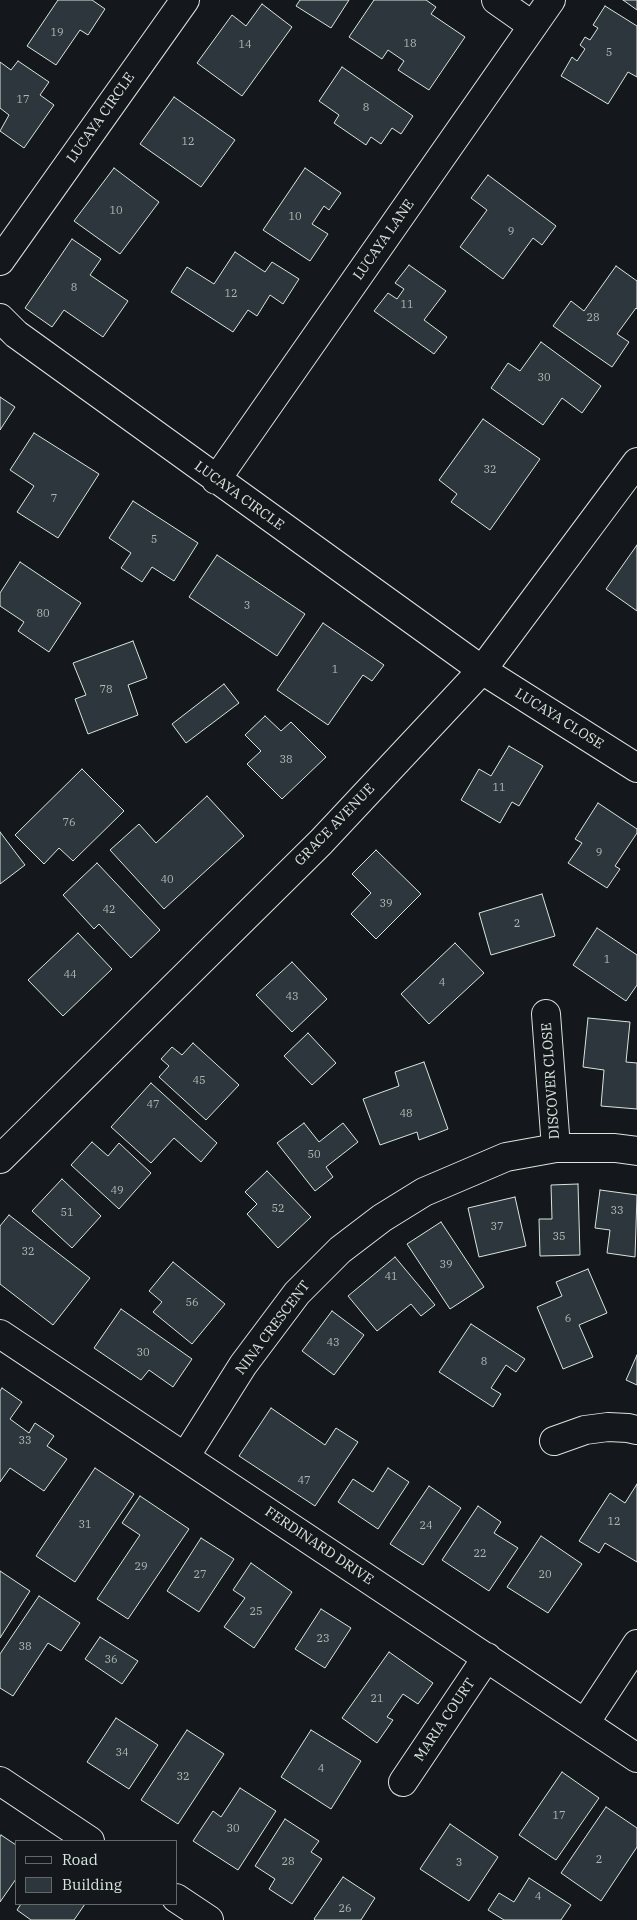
<!DOCTYPE html>
<html>
<head>
<meta charset="utf-8">
<style>
  body { margin:0 }
  #map { position:relative; width:637px; height:1920px; overflow:hidden; background:#14181c; font-family:"IBM Plex Serif",serif }
  canvas { display:block }
  .legend { position:absolute; left:15px; top:1840px; width:162px; height:65px; box-sizing:border-box; background:#14181c; border:1px solid #626a69; margin:0; padding:6px 9px; list-style:none; font-size:15px; color:#d8e6dc }
  .legend li { display:flex; align-items:center; gap:10px; height:25px }
  .legend b { width:25px; border:1px solid #626a69 }
</style>
</head>
<body>
<div id="map">
<canvas width="637" height="1920"></canvas>
<ul class="legend">
<li><b style="height:6px;background:#14181c"></b>Road</li>
<li><b style="height:14px;background:#2c363c"></b>Building</li>
</ul>
</div>
<script>
const ctx = document.querySelector('canvas').getContext('2d');
ctx.lineJoin = 'round';
function paint(path, color) {
  ctx.fillStyle = color;
  ctx.fill(path, 'evenodd');
}
function shape(rows) {
  const path = new Path2D();
  for (const r of rows) {
    path.moveTo(r[0], r[1]);
    for (let i = 2; i < r.length; i += 2) path.lineTo(r[i], r[i + 1]);
  }
  return path;
}
function stroke(path, color, width, dash) {
  ctx.strokeStyle = color;
  ctx.lineWidth = width;
  ctx.lineCap = dash ? 'butt' : 'round';
  ctx.setLineDash(dash || []);
  ctx.stroke(path);
}
function drawText(font, color, halo, rows, align = 'center') {
  ctx.font = font + ' "IBM Plex Serif",serif';
  ctx.lineWidth = 4;
  ctx.setLineDash([]);
  ctx.textBaseline = 'middle';
  ctx.strokeStyle = halo;
  ctx.fillStyle = color;
  for (const [text, x, y, turn = 0] of rows) {
    ctx.save();
    ctx.translate(x, y);
    ctx.rotate((+turn || 0) * Math.PI / 180);
    ctx.textAlign = isNaN(turn) ? turn : align;
    if (halo) ctx.strokeText(text, 0, 0);
    ctx.fillText(text, 0, 0);
    ctx.restore();
  }
}
const building = shape([
  [58,0,92,0,105,9,88,35,80,30,56,65,27,46,58,0],
  [300,0,349,0,331,28,296,6,300,0],
  [374,0,426,0,436,7,431,14,465,37,429,90,398,70,404,61,388,50,382,59,349,37,374,0],
  [623,0,637,0,637,10,623,0],
  [262,4,292,27,242,96,197,63,232,15,246,26,262,4],
  [605,6,637,26,637,77,628,72,608,104,561,76,572,57,577,61,585,49,580,45,585,37,590,40,598,28,593,25,605,6],
  [18,61,49,82,40,95,54,105,24,148,0,131,9,115,0,108,0,62,11,70,18,61],
  [342,67,413,116,401,134,392,128,381,144,371,137,366,145,334,123,339,115,319,101,342,67],
  [174,97,235,140,201,187,140,144,174,97],
  [114,168,159,202,120,254,74,221,114,168],
  [305,168,341,193,329,210,324,206,312,224,328,234,310,261,263,230,305,168],
  [488,175,556,226,542,245,533,238,503,279,460,247,487,210,471,198,488,175],
  [72,239,101,259,90,275,128,301,103,337,64,310,52,327,25,308,72,239],
  [235,252,265,272,272,262,299,279,283,304,270,295,257,316,248,310,233,332,171,292,187,267,214,284,235,252],
  [409,265,446,291,424,320,447,337,434,354,374,311,388,293,397,299,404,289,395,283,409,265],
  [616,266,637,281,637,309,636,308,617,334,629,342,612,367,553,326,571,301,584,311,616,266],
  [541,342,601,386,582,413,562,398,543,425,491,388,508,363,520,371,541,342],
  [0,397,15,407,0,430,0,397],
  [483,419,540,459,490,530,451,502,457,494,439,480,483,419],
  [34,433,99,474,58,538,17,512,34,486,10,470,34,433],
  [133,501,198,543,174,581,152,567,142,582,121,568,131,553,109,538,133,501],
  [637,545,637,611,606,589,637,545],
  [217,555,305,614,277,656,189,597,217,555],
  [20,562,81,603,49,652,18,631,24,622,0,606,0,593,20,562],
  [323,623,384,665,372,681,363,675,328,725,277,690,323,623],
  [133,641,147,678,128,685,138,715,88,734,75,699,86,695,73,663,133,641],
  [224,684,239,703,186,743,172,724,224,684],
  [265,716,281,731,291,722,326,757,282,799,247,764,261,751,245,735,265,716],
  [509,746,543,766,519,806,512,802,500,823,461,800,479,769,491,776,509,746],
  [82,769,124,811,73,861,59,848,44,864,15,835,82,769],
  [207,796,244,836,164,909,110,850,139,824,156,843,207,796],
  [598,803,637,829,637,833,615,866,620,869,607,888,568,863,582,843,575,839,598,803],
  [0,832,25,865,0,884,0,832],
  [376,850,421,894,376,939,351,914,371,893,352,874,376,850],
  [97,863,160,930,131,958,99,924,94,929,63,895,97,863],
  [542,894,555,936,491,955,479,913,542,894],
  [597,928,637,955,637,985,626,1001,573,965,597,928],
  [78,933,112,969,63,1016,28,980,78,933],
  [455,943,484,973,429,1024,401,994,455,943],
  [292,962,327,999,292,1032,256,995,292,962],
  [588,1018,630,1022,626,1062,637,1063,637,1109,601,1106,604,1070,583,1067,588,1018],
  [308,1033,336,1063,312,1085,284,1056,308,1033],
  [193,1043,239,1085,206,1120,159,1077,169,1066,161,1059,172,1047,182,1055,193,1043],
  [424,1062,448,1129,419,1140,417,1132,380,1145,363,1099,399,1086,395,1072,424,1062],
  [151,1083,217,1143,201,1162,174,1138,151,1163,111,1127,151,1083],
  [304,1123,319,1142,343,1123,358,1142,326,1167,333,1177,315,1191,277,1143,304,1123],
  [92,1142,108,1156,119,1143,151,1173,119,1209,71,1165,92,1142],
  [267,1171,311,1217,278,1248,247,1214,257,1204,245,1192,267,1171],
  [62,1179,101,1216,72,1248,32,1211,62,1179],
  [578,1184,580,1255,540,1256,539,1219,552,1219,551,1185,578,1184],
  [600,1190,637,1195,635,1257,607,1253,610,1230,595,1228,600,1190],
  [515,1197,526,1246,479,1257,468,1208,515,1197],
  [9,1215,90,1278,53,1325,0,1284,0,1226,9,1215],
  [441,1222,484,1287,450,1309,407,1244,441,1222],
  [395,1257,435,1305,421,1316,411,1304,377,1331,348,1296,395,1257],
  [173,1262,225,1304,192,1344,153,1312,162,1302,149,1291,173,1262],
  [588,1269,607,1313,579,1325,593,1357,563,1369,537,1307,562,1296,556,1282,588,1269],
  [121,1309,192,1359,173,1387,149,1370,141,1380,94,1348,121,1309],
  [332,1311,364,1335,334,1375,302,1351,332,1311],
  [471,1324,525,1359,516,1372,506,1365,491,1388,501,1394,493,1407,439,1372,471,1324],
  [637,1355,637,1385,626,1380,637,1355],
  [2,1388,22,1402,10,1419,29,1433,35,1423,54,1436,47,1446,67,1459,44,1491,10,1468,0,1482,0,1391,2,1388],
  [271,1408,325,1445,336,1428,358,1442,315,1506,239,1456,271,1408],
  [95,1468,134,1494,75,1582,36,1556,95,1468],
  [388,1468,409,1482,378,1529,338,1502,353,1479,373,1492,388,1468],
  [637,1484,637,1562,605,1543,599,1553,579,1541,610,1493,625,1503,637,1484],
  [429,1486,461,1508,423,1565,390,1544,429,1486],
  [140,1496,189,1529,128,1619,97,1599,140,1535,122,1523,140,1496],
  [478,1506,501,1522,494,1533,518,1548,489,1591,442,1560,478,1506],
  [541,1536,582,1564,548,1613,507,1587,541,1536],
  [201,1538,234,1559,199,1612,167,1591,201,1538],
  [251,1563,292,1592,254,1648,224,1627,245,1598,233,1590,251,1563],
  [0,1571,30,1591,0,1638,0,1571],
  [39,1596,80,1623,61,1651,48,1643,13,1696,0,1688,0,1654,39,1596],
  [321,1609,351,1628,325,1668,295,1649,321,1609],
  [100,1637,138,1661,122,1684,85,1659,100,1637],
  [389,1652,433,1683,418,1704,403,1694,387,1717,393,1720,377,1743,342,1718,389,1652],
  [116,1718,158,1745,129,1789,87,1762,116,1718],
  [187,1730,224,1754,178,1824,141,1800,187,1730],
  [311,1730,361,1761,331,1809,281,1777,311,1730],
  [562,1772,599,1798,556,1860,519,1835,562,1772],
  [240,1788,276,1811,238,1870,193,1841,213,1811,221,1817,240,1788],
  [606,1807,637,1828,637,1847,601,1901,561,1873,606,1807],
  [285,1819,319,1841,311,1852,322,1859,292,1904,269,1889,275,1879,255,1866,285,1819],
  [450,1824,498,1857,469,1901,420,1869,450,1824],
  [1,1835,16,1845,16,1879,0,1902,0,1837,1,1835],
  [343,1877,375,1898,361,1920,315,1920,314,1919,343,1877],
  [529,1878,571,1905,561,1920,504,1920,488,1910,499,1893,514,1902,529,1878],
  [21,1904,85,1904,74,1920,31,1920,17,1910,21,1904]
]);
paint(building, '#2c363c');
stroke(building, '#d8e6dc', 1);
const minor = shape([
  [496,0,533,26],
  [0,261,185,0],
  [0,318,16,334,482,670,637,768],
  [216,480,551,0],
  [546,1014,556,1148],
  [0,1159,321,842,482,670,637,462],
  [0,1334,637,1758],
  [554,1441,585,1430,608,1427,628,1428,637,1430],
  [185,1457,243,1365,297,1293,340,1250,382,1218,424,1192,506,1157,556,1148,615,1148,637,1151],
  [585,1723,637,1644],
  [403,1782,487,1657]
]);
const highway = shape([
  [0,1781,90,1841],
  [176,1898,209,1920]
]);
stroke(minor, '#d8e6dc', 30);
stroke(highway, '#d8e6dc', 30);
stroke(minor, '#14181c', 28);
stroke(highway, '#14181c', 28);
drawText('11px', '#adbab4', null, [
  ["19",57,33],
  ["18",410,44],
  ["14",245,45],
  ["5",609,53],
  ["17",23,100],
  ["8",366,108],
  ["12",188,142],
  ["10",116,211],
  ["10",295,217],
  ["9",511,232],
  ["8",74,288],
  ["12",231,294],
  ["11",407,305],
  ["28",593,318],
  ["30",544,378],
  ["32",490,470],
  ["7",54,499],
  ["5",154,540],
  ["3",247,606],
  ["80",43,614],
  ["1",335,670],
  ["78",106,690],
  ["38",286,760],
  ["11",499,788],
  ["76",69,823],
  ["9",599,853],
  ["40",167,880],
  ["39",386,904],
  ["42",109,910],
  ["2",517,924],
  ["1",607,960],
  ["44",70,975],
  ["4",442,983],
  ["43",292,997],
  ["45",199,1081],
  ["47",153,1105],
  ["48",406,1114],
  ["50",314,1155],
  ["49",117,1191],
  ["52",278,1209],
  ["33",617,1211],
  ["51",67,1213],
  ["37",497,1227],
  ["35",559,1237],
  ["32",28,1252],
  ["39",446,1265],
  ["41",391,1277],
  ["56",192,1303],
  ["6",568,1319],
  ["43",333,1343],
  ["30",143,1353],
  ["8",484,1362],
  ["33",25,1441],
  ["47",304,1481],
  ["12",614,1522],
  ["31",85,1525],
  ["24",426,1526],
  ["22",480,1554],
  ["29",141,1567],
  ["27",200,1575],
  ["20",545,1575],
  ["25",256,1612],
  ["23",323,1639],
  ["38",25,1647],
  ["36",111,1660],
  ["21",377,1699],
  ["34",122,1753],
  ["4",321,1769],
  ["32",183,1777],
  ["17",559,1816],
  ["30",233,1829],
  ["2",599,1860],
  ["28",288,1862],
  ["3",459,1863],
  ["4",538,1897],
  ["26",345,1909]
]);
drawText('14px', '#d8e6dc', '#14181c', [
  ["LUCAYA CIRCLE",101,118,-55],
  ["LUCAYA LANE",384,240,-55],
  ["LUCAYA CIRCLE",239,496,36],
  ["LUCAYA CLOSE",559,719,32],
  ["GRACE AVENUE",335,825,-46],
  ["DISCOVER CLOSE",551,1081,-94],
  ["NINA CRESCENT",273,1328,-53],
  ["FERDINARD DRIVE",319,1546,34],
  ["MARIA COURT",445,1720,-56]
]);
</script>
</body>
</html>
